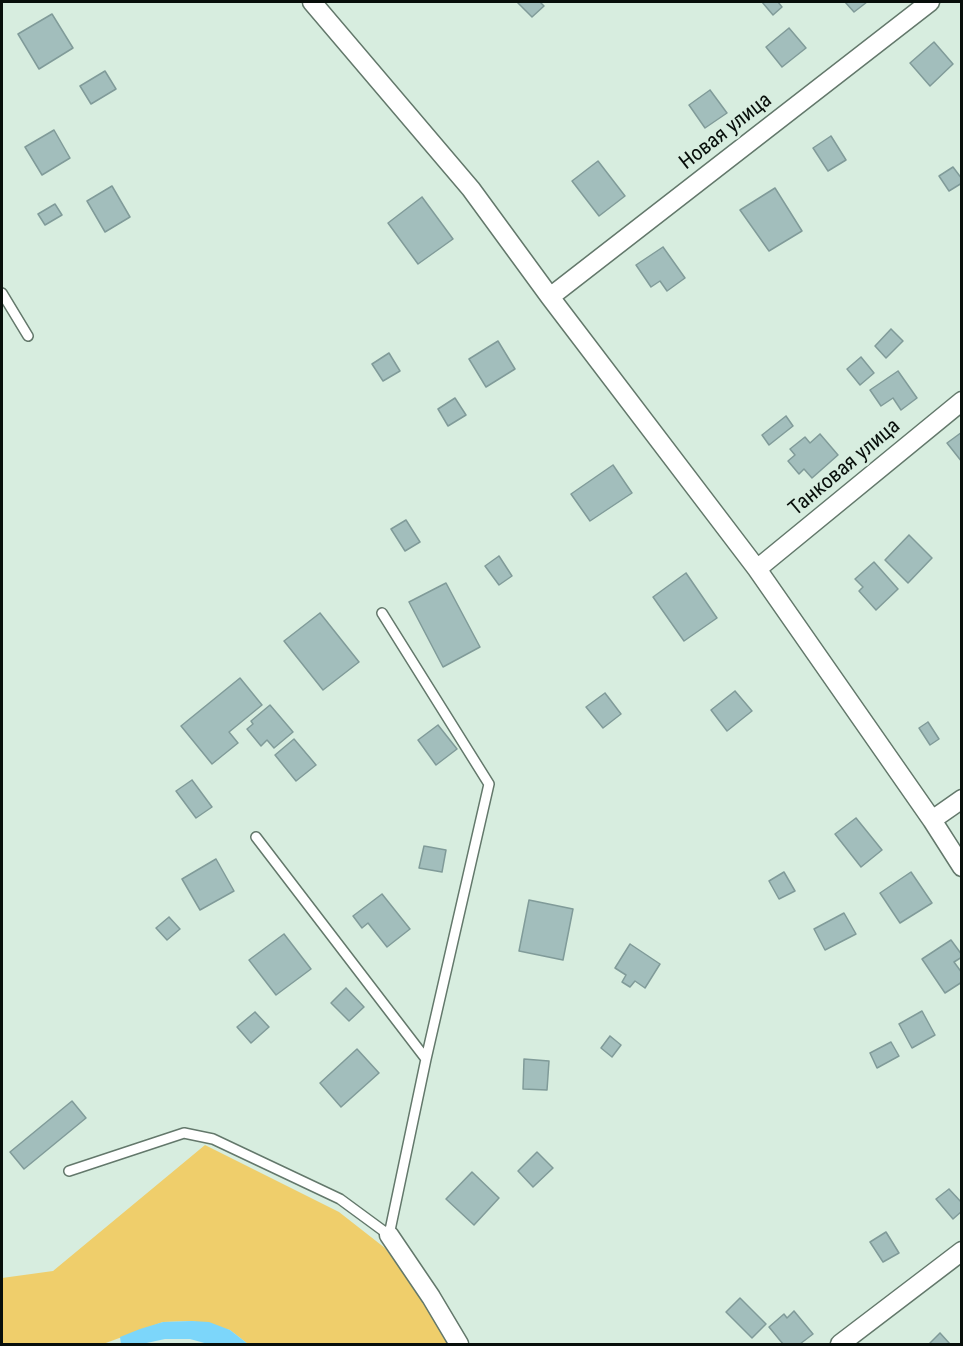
<!DOCTYPE html>
<html>
<head>
<meta charset="utf-8">
<style>
  body { margin:0 }
  #map { position:relative; width:963px; height:1346px; overflow:hidden; background:#d7eddf; font-family:"Roboto Condensed",sans-serif }
  canvas { display:block }
  .frame { position:absolute; inset:0; border:3px solid #080f0b; pointer-events:none }
</style>
</head>
<body>
<div id="map">
<canvas width="963" height="1346"></canvas>
<div class="frame"></div>
</div>
<script>
const ctx = document.querySelector('canvas').getContext('2d');
ctx.lineJoin = 'round';
function paint(path, color) {
  ctx.fillStyle = color;
  ctx.fill(path, 'evenodd');
}
function shape(rows) {
  const path = new Path2D();
  for (const r of rows) {
    path.moveTo(r[0], r[1]);
    for (let i = 2; i < r.length; i += 2) path.lineTo(r[i], r[i + 1]);
  }
  return path;
}
function stroke(path, color, width, dash) {
  ctx.strokeStyle = color;
  ctx.lineWidth = width;
  ctx.lineCap = dash ? 'butt' : 'round';
  ctx.setLineDash(dash || []);
  ctx.stroke(path);
}
function drawText(font, color, halo, rows, align = 'center') {
  ctx.font = font + ' "Roboto Condensed",sans-serif';
  ctx.lineWidth = 6;
  ctx.setLineDash([]);
  ctx.textBaseline = 'middle';
  ctx.strokeStyle = halo;
  ctx.fillStyle = color;
  for (const [text, x, y, turn = 0] of rows) {
    ctx.save();
    ctx.translate(x, y);
    ctx.rotate((+turn || 0) * Math.PI / 180);
    ctx.textAlign = isNaN(turn) ? turn : align;
    if (halo) ctx.strokeText(text, 0, 0);
    ctx.fillText(text, 0, 0);
    ctx.restore();
  }
}
paint(shape([
  [205,1145,339,1212,385,1248,422,1298,449,1344,248,1344,230,1330,192,1321,163,1322,103,1344,2,1344,2,1278,53,1271]
]), '#efce6b');
paint(shape([
  [192,1321,209,1322,230,1330,248,1344,208,1344,190,1339,165,1339,142,1344,121,1344,120,1337,140,1329,163,1322]
]), '#7cd6fa');
const building = shape([
  [517,2,540,2,544,6,532,17,517,2],
  [762,2,778,2,782,7,773,15,762,2],
  [845,2,867,2,854,12,845,2],
  [52,14,73,48,39,69,18,34,52,14],
  [789,28,806,48,782,67,766,47,789,28],
  [934,42,953,64,930,86,910,63,934,42],
  [105,71,116,89,91,104,80,86,105,71],
  [710,90,727,113,705,128,689,105,710,90],
  [54,130,70,158,42,175,25,147,54,130],
  [831,136,846,160,828,171,813,148,831,136],
  [598,161,625,196,599,216,572,181,598,161],
  [953,167,962,179,962,183,949,191,939,176,953,167],
  [112,186,130,217,105,232,87,201,112,186],
  [775,188,802,231,769,251,740,210,775,188],
  [422,197,453,239,418,264,388,223,422,197],
  [55,204,62,215,45,225,38,214,55,204],
  [663,247,685,278,667,291,660,281,651,287,636,265,663,247],
  [891,329,903,341,886,358,875,346,891,329],
  [498,341,515,369,486,387,469,359,498,341],
  [389,353,400,371,383,381,372,364,389,353],
  [861,357,874,373,860,385,847,369,861,357],
  [898,371,917,398,901,410,893,398,881,406,870,390,898,371],
  [455,398,466,415,448,426,438,409,455,398],
  [786,416,793,426,769,445,762,435,786,416],
  [962,432,962,462,947,443,962,432],
  [820,434,838,455,812,478,804,469,799,474,788,461,795,455,790,449,805,437,810,443,820,434],
  [613,465,632,493,590,521,571,494,613,465],
  [406,520,420,542,405,551,391,529,406,520],
  [909,535,932,558,908,583,885,560,909,535],
  [499,556,512,576,499,585,485,566,499,556],
  [874,562,898,589,876,610,859,591,863,587,855,579,874,562],
  [686,573,717,618,684,641,653,597,686,573],
  [446,583,480,647,443,667,409,602,446,583],
  [320,613,359,662,323,690,284,641,320,613],
  [240,678,262,705,229,732,238,743,212,764,181,726,240,678],
  [735,691,752,711,727,731,711,710,735,691],
  [605,693,621,714,603,728,586,707,605,693],
  [270,705,293,732,274,748,267,740,261,746,247,729,253,724,251,721,270,705],
  [928,722,939,739,930,745,919,728,928,722],
  [438,725,457,749,436,765,418,740,438,725],
  [294,739,316,765,296,781,275,755,294,739],
  [192,780,212,807,196,818,176,791,192,780],
  [856,818,882,850,861,867,835,834,856,818],
  [424,846,446,850,442,872,419,868,424,846],
  [216,859,234,891,200,910,182,879,216,859],
  [784,872,795,891,779,899,769,881,784,872],
  [911,872,932,903,900,923,880,893,911,872],
  [382,894,410,929,387,947,368,923,362,928,353,916,382,894],
  [529,900,573,909,563,960,519,951,529,900],
  [844,913,856,934,825,950,814,929,844,913],
  [169,917,180,929,167,940,156,928,169,917],
  [284,934,311,969,276,995,249,960,284,934],
  [951,940,962,955,962,957,954,962,962,973,962,982,945,993,922,959,951,940],
  [630,944,660,964,645,988,635,981,630,987,622,982,626,975,615,968,630,944],
  [346,988,364,1007,349,1021,331,1003,346,988],
  [922,1011,935,1035,912,1048,899,1024,922,1011],
  [255,1012,269,1027,251,1043,237,1027,255,1012],
  [610,1036,621,1045,612,1057,601,1048,610,1036],
  [891,1042,899,1056,877,1068,870,1053,891,1042],
  [357,1049,379,1073,341,1107,320,1083,357,1049],
  [524,1059,549,1061,547,1090,523,1089,524,1059],
  [72,1101,86,1118,24,1169,10,1152,72,1101],
  [537,1152,553,1168,533,1187,518,1171,537,1152],
  [472,1172,499,1198,474,1225,446,1199,472,1172],
  [949,1189,962,1203,962,1211,953,1219,936,1199,949,1189],
  [886,1232,899,1253,883,1262,870,1242,886,1232],
  [740,1298,766,1324,752,1338,726,1312,740,1298],
  [794,1311,813,1334,800,1344,783,1344,769,1327,784,1314,787,1318,794,1311],
  [940,1333,950,1344,929,1344,940,1333]
]);
paint(building, '#a2bebc');
stroke(building, '#809b99', 1.5);
const service = shape([
  [2,293,28,336],
  [256,837,426,1059],
  [69,1171,184,1133,213,1139,340,1199,389,1235,426,1059,489,784,382,613]
]);
const minor = shape([
  [312,2,471,189,550,297,757,569,932,820,962,867],
  [550,297,930,2],
  [757,569,962,401],
  [932,820,962,799],
  [389,1235,431,1297,459,1344],
  [840,1344,962,1251]
]);
stroke(service, '#63786b', 12);
stroke(minor, '#63786b', 21);
stroke(service, '#fff', 9);
stroke(minor, '#fff', 18);
drawText('21px', '#080f0b', '#d7eddf', [
  ["Новая улица",726,132,-38],
  ["Танковая улица",845,468,-40]
]);
</script>
</body>
</html>
